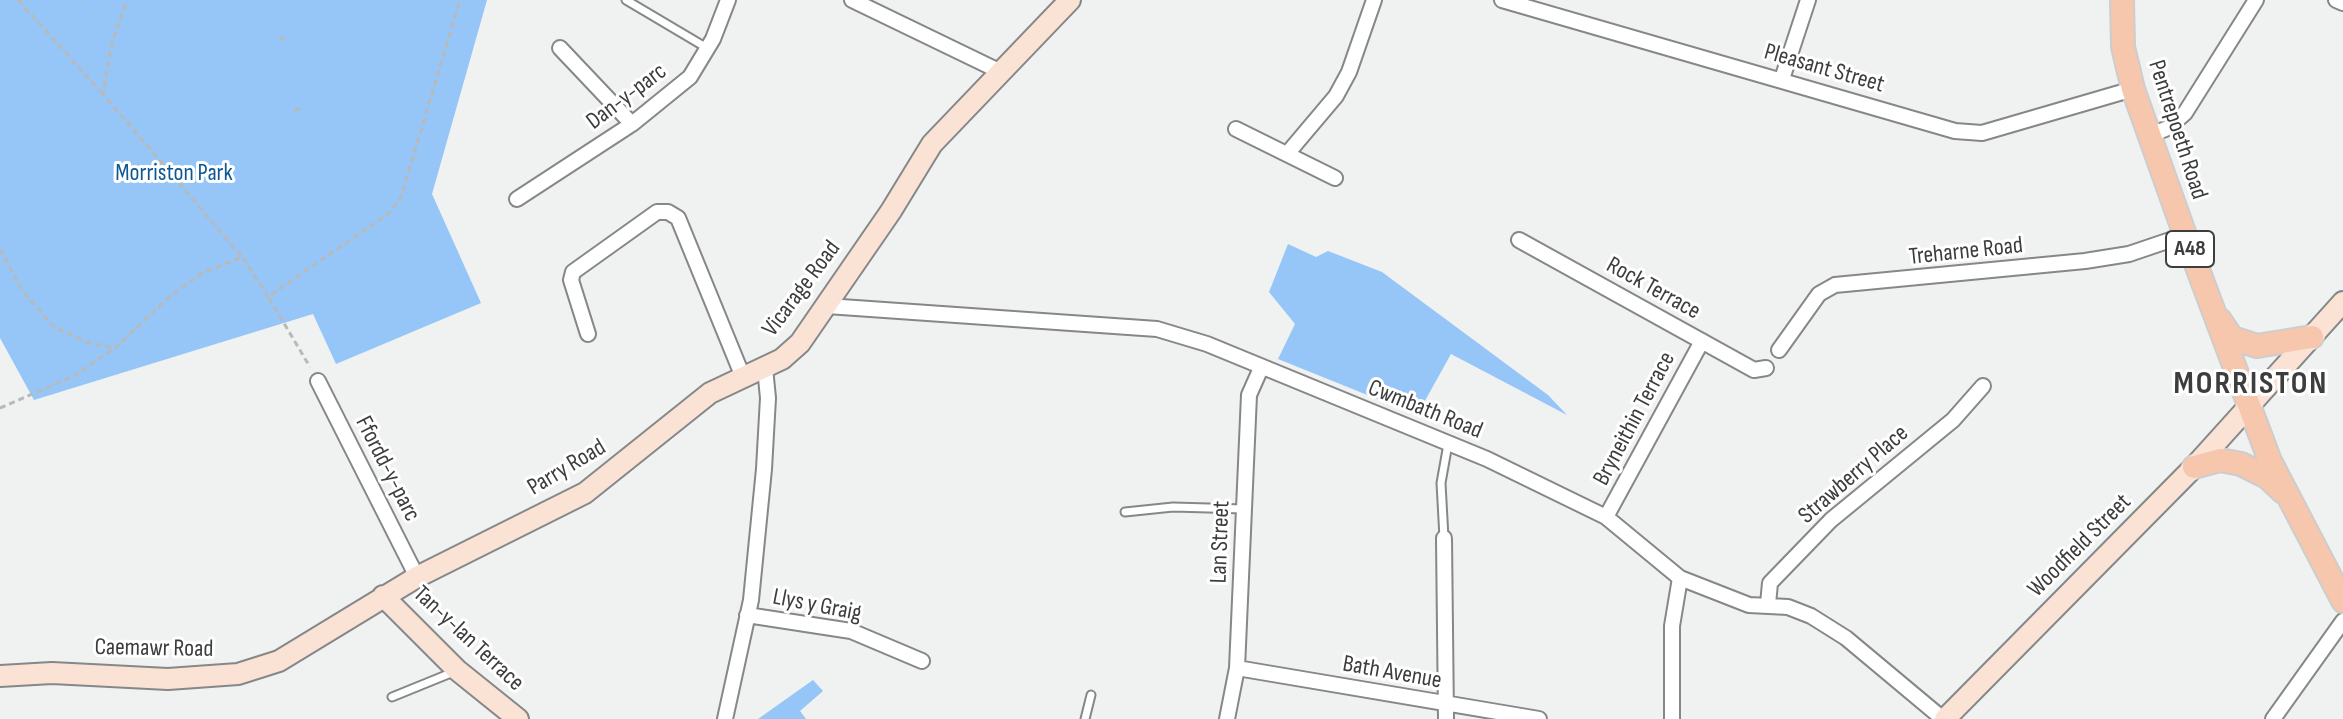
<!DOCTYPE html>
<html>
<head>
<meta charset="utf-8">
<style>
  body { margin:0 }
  canvas { display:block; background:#f0f1f1 }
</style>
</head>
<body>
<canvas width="2343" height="719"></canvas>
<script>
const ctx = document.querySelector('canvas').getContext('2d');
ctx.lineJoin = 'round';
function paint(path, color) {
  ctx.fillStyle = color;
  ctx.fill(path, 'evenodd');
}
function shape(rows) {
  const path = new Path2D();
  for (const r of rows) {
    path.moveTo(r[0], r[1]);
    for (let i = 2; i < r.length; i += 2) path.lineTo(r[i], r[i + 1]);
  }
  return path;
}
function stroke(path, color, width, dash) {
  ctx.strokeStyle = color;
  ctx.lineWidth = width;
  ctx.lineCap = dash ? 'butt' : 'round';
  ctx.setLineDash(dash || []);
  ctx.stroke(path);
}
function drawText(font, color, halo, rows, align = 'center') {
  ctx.font = font + ' "Sofia Sans Condensed",sans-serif';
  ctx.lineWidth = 6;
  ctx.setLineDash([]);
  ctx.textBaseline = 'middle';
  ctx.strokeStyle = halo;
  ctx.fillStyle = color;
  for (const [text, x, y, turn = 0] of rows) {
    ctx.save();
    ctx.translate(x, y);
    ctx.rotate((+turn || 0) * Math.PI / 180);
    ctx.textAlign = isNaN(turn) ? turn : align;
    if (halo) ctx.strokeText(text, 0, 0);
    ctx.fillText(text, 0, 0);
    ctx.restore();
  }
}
paint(shape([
  [0,0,487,0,432,194,481,303,336,364,313,314,34,400,0,338],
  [1288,244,1316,257,1328,251,1382,272,1548,395,1567,415,1451,354,1417,415,1278,359,1295,324,1269,292],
  [813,680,823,691,800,711,806,719,758,719]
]), '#95c6f7');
const lane = shape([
  [626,0,707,48],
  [1125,512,1173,507,1244,509],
  [1444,538,1441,483,1448,444],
  [392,697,456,671],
  [1085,719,1091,695]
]);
const street = shape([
  [852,0,999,71],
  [1502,0,1955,131,1982,133,2133,89],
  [2336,0,2343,3],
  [560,48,632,124],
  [1782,79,1808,0],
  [1236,129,1335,178],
  [2148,136,2168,128,2185,113,2256,0],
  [1287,154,1336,96,1349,72,1374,0],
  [517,199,632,124,690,77,713,39,728,0],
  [1519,240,1754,370,1766,368],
  [827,306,1157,329,1207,344,1487,459,1606,517,1680,578,1749,605,1788,607,1811,616,1846,638,1943,719],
  [588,334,571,280,573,272,657,212,668,212,678,218,743,377],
  [1779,350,1819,294,1835,285,2085,261,2129,254,2185,235],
  [318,381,417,577],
  [1606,517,1702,341],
  [1444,538,1446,719],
  [1768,604,1770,583,1831,520,1953,420,1983,386],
  [747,615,851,631,922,661],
  [1237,668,1539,719],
  [725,719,751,600,764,469,768,398,765,368],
  [1227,719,1237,668,1249,395,1261,368],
  [1672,719,1672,626,1680,578],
  [2273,719,2343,621]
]);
const secondary = shape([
  [383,596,457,670,518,719],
  [0,676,52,673,168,679,238,674,279,661,417,577,585,493,710,393,782,359,800,343,891,211,932,144,1070,0],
  [1945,719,2194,467,2343,302]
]);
const primary = shape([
  [2122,0,2123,47,2133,89,2185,235,2270,461,2343,601],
  [2220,320,2232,338,2257,346,2312,337],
  [2194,467,2220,460,2241,464,2267,477,2283,492]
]);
stroke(lane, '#868788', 11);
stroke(street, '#868788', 18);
stroke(secondary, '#868788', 24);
stroke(primary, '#cdcdcd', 26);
stroke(shape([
  [18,0,101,92],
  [81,0,83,0],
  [279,39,288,37],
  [294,110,302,108],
  [0,249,22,290,53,326,86,342,115,348,167,299,202,273,242,257,103,94,111,47,127,0],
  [243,258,268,297,389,213,401,197,460,0],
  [269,298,310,367],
  [0,408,74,376,113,349]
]), '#b8b9b9', 3, [6, 4]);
stroke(lane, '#fff', 7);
stroke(street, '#fff', 14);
stroke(secondary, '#fae3d5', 20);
stroke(primary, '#f6c7ac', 22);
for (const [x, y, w] of [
  [2190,249,48]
]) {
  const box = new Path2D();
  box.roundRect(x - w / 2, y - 18, w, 36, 6);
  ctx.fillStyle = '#fff';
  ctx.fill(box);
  stroke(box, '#3d3d3d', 2);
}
drawText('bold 22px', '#3d3d3d', null, [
  ["A48",2190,249]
]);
drawText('24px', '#3d3d3d', '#fff', [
  ["Pleasant Street",1824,69,16],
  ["Dan-y-parc",627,97,-37],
  ["Pentrepoeth Road",2177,130,72],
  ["Treharne Road",1966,252,-6],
  ["Vicarage Road",802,289,-53],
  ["Rock Terrace",1653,289,29],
  ["Cwmbath Road",1425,410,22],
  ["Bryneithin Terrace",1635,419,-62],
  ["Parry Road",567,468,-31],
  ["Ffordd-y-parc",387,469,63],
  ["Strawberry Place",1854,475,-41],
  ["Lan Street",1221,542,-88],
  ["Woodfield Street",2080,546,-45],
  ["Llys y Graig",817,606,11],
  ["Tan-y-lan Terrace",468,639,43],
  ["Caemawr Road",154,649,1],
  ["Bath Avenue",1392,673,10]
]);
drawText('24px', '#0e5791', '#fff', [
  ["Morriston Park",174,174]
]);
ctx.letterSpacing = '2px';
drawText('bold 32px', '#3d3d3d', '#fff', [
  ["MORRISTON",2251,385]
]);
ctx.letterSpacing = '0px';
</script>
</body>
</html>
